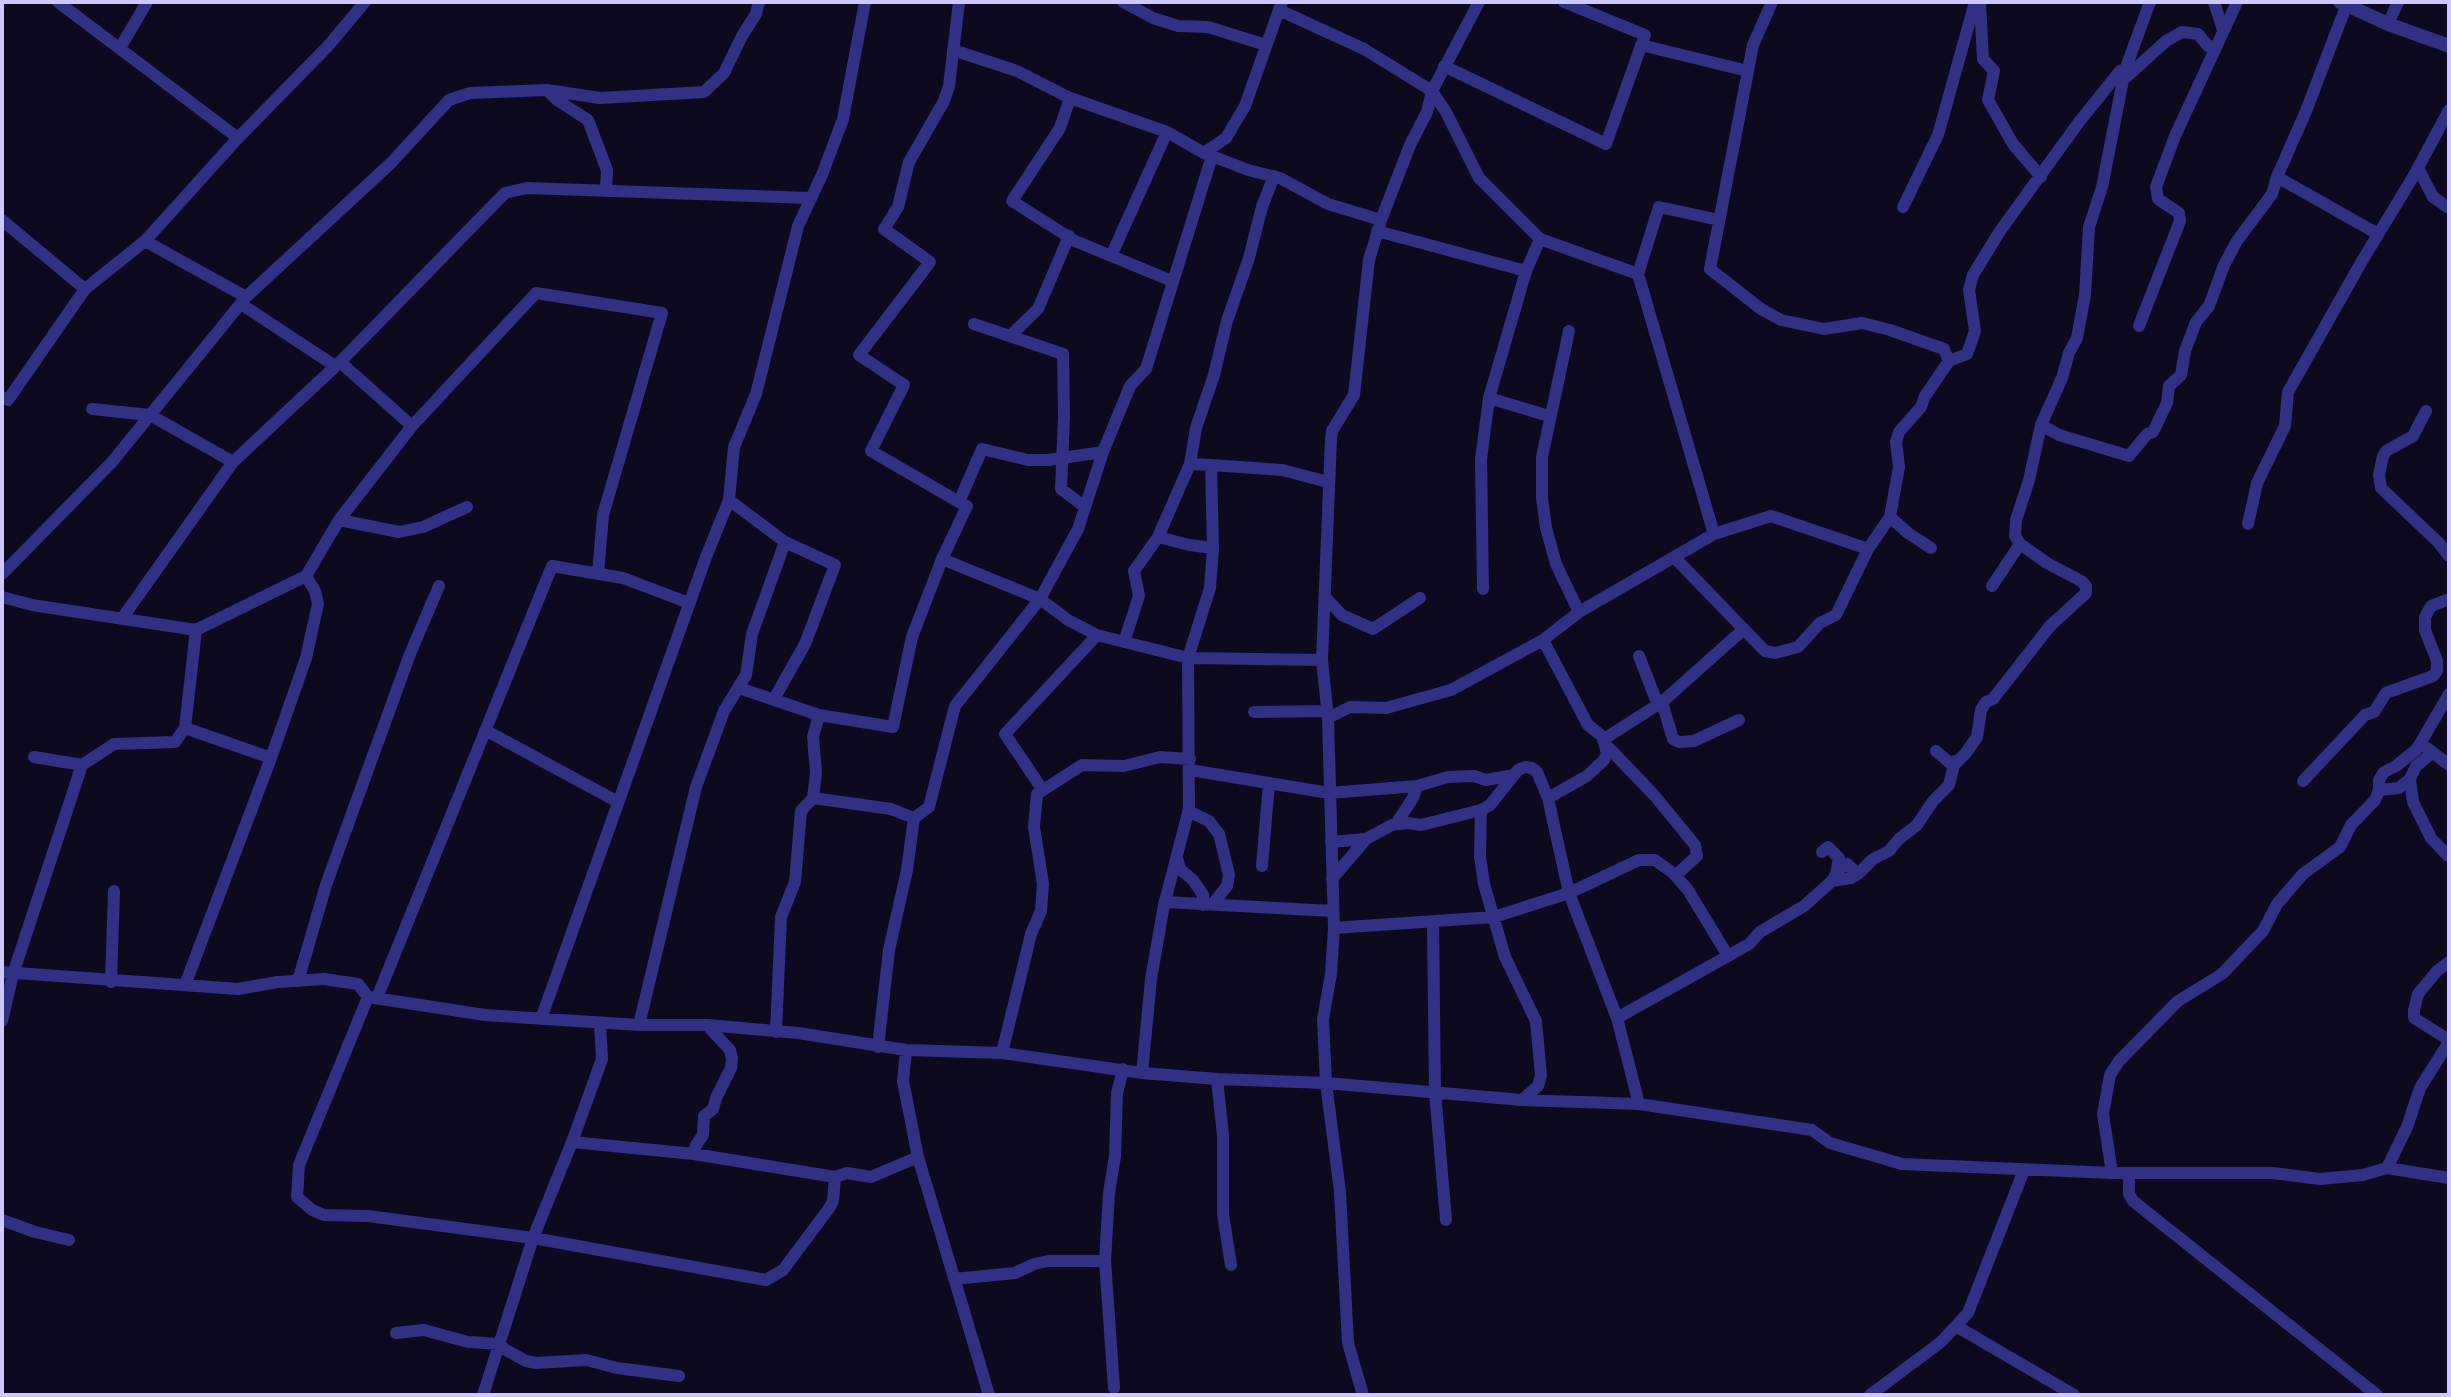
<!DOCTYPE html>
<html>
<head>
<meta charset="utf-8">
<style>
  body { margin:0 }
  #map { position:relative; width:2451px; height:1397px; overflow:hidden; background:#0d0a1f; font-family:"PT Sans Narrow",sans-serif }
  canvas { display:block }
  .frame { position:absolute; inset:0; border:4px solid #cec8ff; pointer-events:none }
</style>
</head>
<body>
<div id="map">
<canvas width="2451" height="1397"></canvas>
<div class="frame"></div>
</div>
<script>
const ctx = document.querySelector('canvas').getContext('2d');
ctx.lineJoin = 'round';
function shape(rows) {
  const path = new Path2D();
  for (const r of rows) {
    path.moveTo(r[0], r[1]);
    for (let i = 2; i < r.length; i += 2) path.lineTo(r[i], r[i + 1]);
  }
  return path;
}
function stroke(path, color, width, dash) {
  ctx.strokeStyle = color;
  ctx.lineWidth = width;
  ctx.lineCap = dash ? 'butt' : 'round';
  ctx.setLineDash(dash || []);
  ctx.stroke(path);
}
stroke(shape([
  [58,2,238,138],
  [1123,2,1153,18,1178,26,1208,27,1266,45],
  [1282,2,1279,10,1364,49,1432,91,1446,112,1479,178,1540,239],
  [1772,2,1753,45,1710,269,1761,309,1781,320,1824,329,1862,323,1890,330,1944,349,1949,361],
  [1980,2,1983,59,1994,71,1988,100,2013,144,2041,177],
  [2214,2,2223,30],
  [2388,24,2398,2],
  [1641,45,1748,71],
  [120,48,147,2],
  [953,50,1017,71,1070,98,1167,132,1204,153,1248,170,1280,178,1328,204,1381,220],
  [1444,66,1606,144,1645,35,1564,2],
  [2123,80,2166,41,2182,32,2198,34,2208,46,2215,47],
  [547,90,557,100,588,120,607,170,606,191],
  [1070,98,1060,128,1012,201,1075,241,1172,281],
  [1204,153,1226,138,1245,106,1279,10],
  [2418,168,2433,197,2449,208],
  [2277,177,2378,234],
  [1903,207,1938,135,1975,2],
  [2,220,85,289],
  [1377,231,1526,271],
  [1111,256,1167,132],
  [1638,274,1659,207,1719,220],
  [246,297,391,163,449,100,470,93,547,90,600,98,704,92,724,73,742,36,756,14,759,2],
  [241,304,335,366],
  [974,324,1063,354,1064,416,1061,489,1085,507],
  [2139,326,2180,221,2179,213,2158,199,2156,187,2175,136,2237,2],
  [1569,331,1542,457,1542,498,1546,528,1556,564,1579,612],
  [1011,335,1038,309,1069,236],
  [340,362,412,426,536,293,662,313,603,515,598,574],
  [2,397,8,400,85,289,145,241,238,138,328,46,365,2],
  [92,409,150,415,233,462],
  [2426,411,2413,436,2386,451,2383,456,2379,475,2381,488,2439,543,2449,556],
  [1549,416,1489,398,1526,271,1540,239,1638,274,1714,534],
  [2041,425,2059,435,2129,456,2147,434,2153,432,2167,403,2169,386,2181,375,2185,351,2196,322,2209,306,2224,265,2237,241,2272,194,2277,177,2306,111,2347,4],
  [1211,465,1282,470,1328,482],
  [729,500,785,542],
  [959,502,871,451,904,385,859,355,930,262,884,229,898,207,909,162,944,101,949,86,959,2],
  [1890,517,1908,533,1931,548],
  [339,520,399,532,423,527,467,507],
  [2248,524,2257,483,2285,426,2288,392,2362,261,2413,177,2449,110],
  [1213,548,1189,545,1158,537,1190,464,1196,428,1214,375,1227,321,1249,258,1262,207,1274,176],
  [1674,557,1765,651,1775,653,1798,647,1820,623,1836,615,1868,549],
  [942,559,1040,599,1068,620,1097,635,1188,658,1322,660],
  [2,574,112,462,246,297,145,241],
  [1992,586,2020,544],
  [1483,589,1481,459,1489,398],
  [2,597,32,605,196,630,306,576],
  [1325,597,1342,615,1373,629,1420,598],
  [123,617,233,462,340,362,505,193,527,188,811,198],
  [196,630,185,728,271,758],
  [1543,640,1588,725,1602,736,1607,753,1604,760,1587,776,1548,798],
  [1124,642,1139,596,1134,571,1158,537],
  [1639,656,1658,705],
  [739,688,819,715,893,727,912,637,942,559,967,506,959,502,982,449,1028,460,1048,460,1103,452],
  [1662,702,1673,739,1679,742,1694,741,1739,720],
  [1254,712,1327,711],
  [1328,718,1350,707,1386,708,1451,690,1543,640,1579,612,1714,534,1771,516,1868,549,1890,517,1899,467,1896,442,1899,432,1921,407,1925,396,1949,361,1967,354,1975,331,1969,290,1973,275,2000,231,2079,122,2120,71,2125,70,2150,2],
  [485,730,618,802],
  [1604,739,1662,702,1744,629],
  [1606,745,1654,795,1695,845,1697,856,1676,875],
  [2427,748,2449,765],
  [1955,764,1965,754,1977,737,1981,710,1986,702,1993,699,2050,626,2086,593,2086,586,2081,581,2047,563,2020,544,2015,536,2016,520,2029,480,2041,425,2062,378,2069,353,2077,338,2085,295,2089,227,2102,187,2125,70],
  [82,765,114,744,175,742,185,728],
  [1190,770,1329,793,1417,786,1413,798,1399,819,1398,824],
  [2410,779,2413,802,2431,838,2448,856],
  [2303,781,2365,715,2374,712,2386,693,2433,676,2437,671,2437,661,2425,630,2425,617,2431,606,2449,599],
  [1417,786,1448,777,1474,776,1486,780,1514,775],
  [1042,789,1005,734,1097,635],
  [2379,790,2399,788,2410,779,2416,766,2432,753],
  [813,798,891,809,914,818],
  [1481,810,1480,856,1484,884,1505,957,1536,1021,1541,1076,1538,1086,1522,1100],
  [1188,811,1209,821,1219,834,1229,875,1227,886,1213,904],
  [1331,842,1366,839],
  [1177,858,1180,869,1193,880,1203,895,1203,905],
  [1262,866,1269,783],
  [1858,874,1873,859,1889,851,1899,839,1917,825,1933,801,1949,785,1955,761,1950,763,1936,751],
  [1332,879,1366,839,1392,825,1408,823,1421,825,1481,810,1490,805,1518,770,1525,767,1532,768,1537,772,1548,798,1569,893,1617,1018,1639,1104],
  [1832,881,1851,878,1858,874,1847,864,1837,870],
  [1165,902,1332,911],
  [1433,923,1435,1092,1446,1220],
  [1334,928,1494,917,1569,893,1639,860,1655,860,1673,873,1688,890,1728,956,1617,1018],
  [1728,956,1749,944,1760,932,1804,906,1832,881,1836,874,1839,858,1828,847,1822,852],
  [2449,962,2437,971,2418,994,2414,1010,2414,1018,2449,1040],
  [2,972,238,989,278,982,324,979,358,984,368,997,485,1015,639,1025,707,1025,798,1033,906,1050,1002,1053,1142,1073,1217,1079,1326,1083,1522,1100,1639,1104,1812,1130,1830,1143,1902,1164,2112,1173,2273,1173,2320,1179,2363,1175,2387,1168,2449,1178],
  [298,981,326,885,351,816,410,654,439,586],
  [111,982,114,891],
  [185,985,271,758,306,658,318,604,315,591,306,576,339,520,412,426],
  [368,997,299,1165,297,1197,312,1210,324,1215,368,1216,533,1238,572,1142],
  [377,998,552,566,623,578,689,603],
  [541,1019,706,557,729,500,734,447,756,394,798,226,822,175,843,119,865,2],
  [2,1021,13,974,82,765,34,757],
  [600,1023,602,1059,572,1142,694,1154],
  [639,1025,696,787,724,711,746,675,752,634,785,542,835,565,805,644,774,699],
  [707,1025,730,1050,732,1058,731,1068,716,1098,713,1109,704,1116,703,1135,696,1145,694,1154,835,1177,847,1173,871,1177,918,1157],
  [776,1032,781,917,795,882,801,811,813,798,816,773,813,737,819,715],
  [878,1047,889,950,907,870,914,818,929,807,955,706,1040,599,1078,529,1103,452,1130,386,1146,369,1212,156],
  [906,1050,903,1081,918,1157,989,1395],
  [1002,1053,1031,934,1041,911,1043,884,1034,827,1037,794,1082,765,1124,766,1160,757,1190,759],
  [1142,1073,1151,979,1164,905,1189,809,1188,658,1210,588,1213,548,1211,465,1190,464],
  [1217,1079,1223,1135,1223,1214,1231,1265],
  [2387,1168,2407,1127,2420,1088,2449,1042],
  [2112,1173,2103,1114,2110,1075,2119,1061,2178,1001,2222,974,2263,931,2277,904,2303,874,2340,847,2351,825,2375,800,2379,790,2379,780,2384,772,2396,766,2417,749,2449,694],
  [2129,1173,2129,1194,2133,1201,2377,1395],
  [2,1220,35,1232,69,1240],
  [954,1279,1015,1273,1034,1264,1048,1261,1105,1261],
  [1956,1326,2074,1395],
  [396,1333,424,1330,468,1342,500,1344,504,1349,526,1361,536,1363,586,1360,617,1368,679,1376],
  [1114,1388,1105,1261,1109,1193,1115,1156,1117,1093,1123,1069],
  [483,1395,533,1238,766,1280,783,1270,830,1207,833,1201,835,1177],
  [1363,1395,1348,1343,1340,1192,1326,1083,1323,1019,1331,974,1334,928,1328,718,1322,660,1331,439,1332,431,1354,395,1369,260,1381,220,1410,145,1427,112,1432,91,1479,2],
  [1870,1395,1941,1342,1968,1313,2024,1170]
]), '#323084', 12);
stroke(shape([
  [2340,2,2388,24,2449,46]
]), '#323084', 14);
</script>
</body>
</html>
